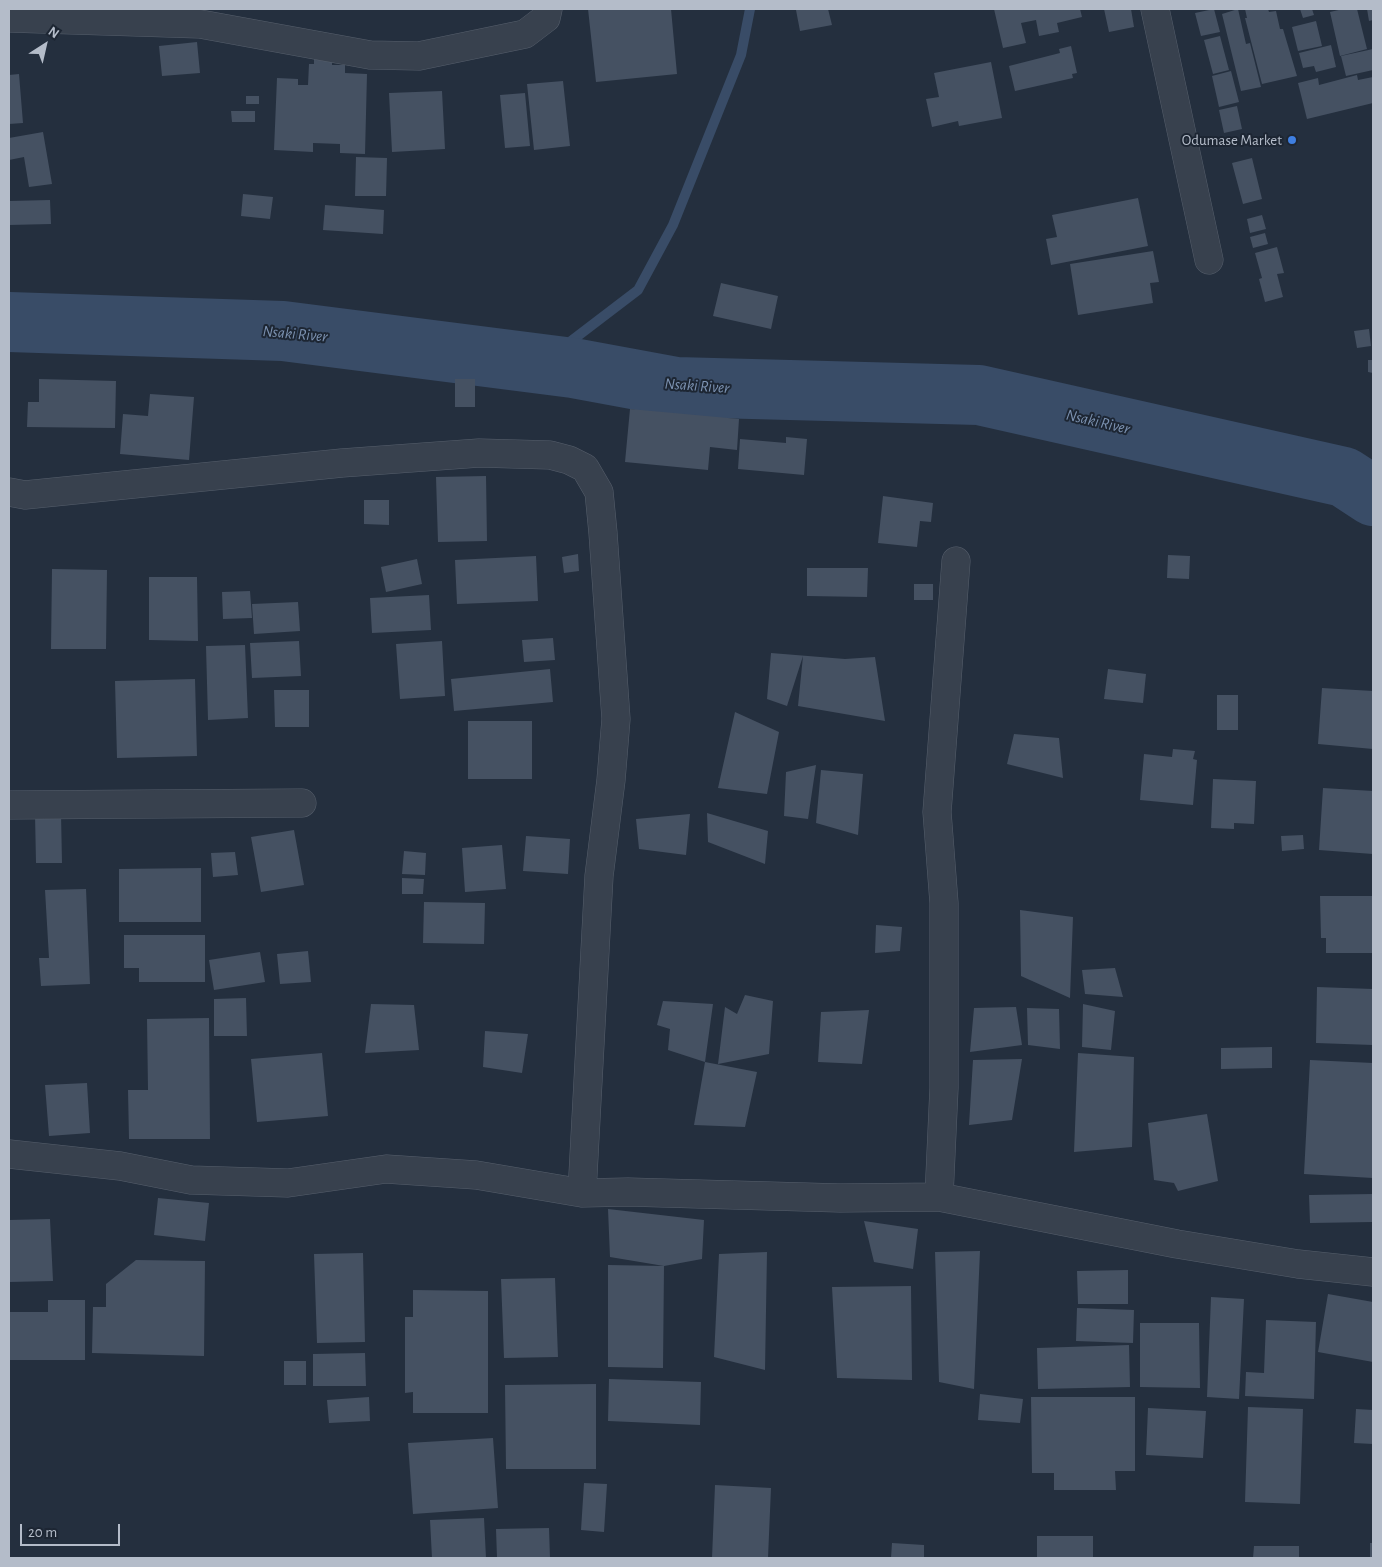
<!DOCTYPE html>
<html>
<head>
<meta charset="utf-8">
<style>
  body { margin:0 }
  #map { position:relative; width:1382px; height:1567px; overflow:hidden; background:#242f3e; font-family:"Alegreya Sans",sans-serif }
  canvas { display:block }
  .frame { position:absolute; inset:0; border:10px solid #b4bcc9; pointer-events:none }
  .north { position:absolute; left:20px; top:20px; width:50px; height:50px; -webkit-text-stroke:4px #1d2633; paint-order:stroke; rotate:35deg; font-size:14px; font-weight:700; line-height:20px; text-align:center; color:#b4bcc9 }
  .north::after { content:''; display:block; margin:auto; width:18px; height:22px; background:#b4bcc9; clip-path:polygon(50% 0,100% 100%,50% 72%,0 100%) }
  .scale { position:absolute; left:20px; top:1524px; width:100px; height:22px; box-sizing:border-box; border:2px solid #b4bcc9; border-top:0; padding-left:6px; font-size:15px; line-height:18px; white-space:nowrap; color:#b4bcc9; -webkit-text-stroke:4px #1d2633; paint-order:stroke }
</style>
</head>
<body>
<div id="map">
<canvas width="1382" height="1567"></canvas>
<div class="frame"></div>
<div class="north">N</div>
<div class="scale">20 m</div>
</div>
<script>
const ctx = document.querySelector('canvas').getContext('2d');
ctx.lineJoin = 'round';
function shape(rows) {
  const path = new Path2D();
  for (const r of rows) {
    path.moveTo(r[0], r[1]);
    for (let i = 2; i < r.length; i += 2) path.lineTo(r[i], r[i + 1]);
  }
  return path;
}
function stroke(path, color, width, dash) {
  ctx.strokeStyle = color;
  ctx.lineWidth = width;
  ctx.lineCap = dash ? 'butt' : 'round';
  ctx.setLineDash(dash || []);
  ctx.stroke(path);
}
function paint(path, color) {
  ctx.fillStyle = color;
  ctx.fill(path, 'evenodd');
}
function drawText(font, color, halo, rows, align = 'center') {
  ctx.font = font + ' "Alegreya Sans",sans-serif';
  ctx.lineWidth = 4;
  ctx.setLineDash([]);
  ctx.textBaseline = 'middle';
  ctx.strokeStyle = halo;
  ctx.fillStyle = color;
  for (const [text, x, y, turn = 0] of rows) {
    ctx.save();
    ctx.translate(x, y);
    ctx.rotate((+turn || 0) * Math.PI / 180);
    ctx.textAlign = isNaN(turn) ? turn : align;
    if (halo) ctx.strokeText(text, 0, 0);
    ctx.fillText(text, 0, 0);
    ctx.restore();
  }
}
stroke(shape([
  [541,364,638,290,673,225,741,55,750,9]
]), '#394c67', 10);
stroke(shape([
  [9,322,283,331,573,368,676,387,979,395,1344,477,1373,496]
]), '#394c67', 60);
paint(shape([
  [588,9,671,9,677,74,596,82],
  [801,9,828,9,832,25,800,31,796,10],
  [994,9,1080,9,1082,17,1057,23,1059,32,1039,36,1036,20,1021,23,1026,43,1003,48],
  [1104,9,1131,9,1134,27,1109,32],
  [1214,9,1220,32,1201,36,1195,13],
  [1238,9,1246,44,1250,43,1261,87,1241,91,1222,14],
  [1245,9,1268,9,1269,12,1276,11,1280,29,1283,29,1297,76,1262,84,1245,18,1247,18],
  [1300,9,1312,9,1314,15,1303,18],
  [1343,9,1357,9,1367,49,1340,56,1330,12],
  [1367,9,1373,9,1373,20,1369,21],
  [1316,21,1322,46,1298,51,1292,27],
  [1220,36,1229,70,1213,74,1204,40],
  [197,42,200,73,162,76,159,46],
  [1331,45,1336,67,1316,72,1314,66,1303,68,1299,53],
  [1071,46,1077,73,1072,74,1073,78,1015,91,1009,66,1060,53,1059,49],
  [1373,49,1373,70,1346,76,1341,56],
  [314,59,332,60,332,65,345,65,345,73,367,74,365,154,340,153,340,144,313,143,313,152,274,150,277,78,298,79,298,85,308,85,309,64,314,64],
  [991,62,1002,118,959,126,958,121,932,127,926,99,939,97,934,73],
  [1231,71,1239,102,1219,107,1212,76],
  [19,74,23,123,9,124,9,75],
  [1357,75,1358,80,1373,77,1373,103,1307,119,1298,83,1318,78,1319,85],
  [563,81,570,146,534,150,527,84],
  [442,91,445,149,392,152,389,93],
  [525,93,530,146,505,148,500,95],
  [246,96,259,96,259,104,246,104],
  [1237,106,1242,129,1224,133,1219,110],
  [231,111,255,111,255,122,232,122],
  [43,132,52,184,29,187,24,157,9,160,9,138],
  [356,157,387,158,386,196,355,196],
  [1252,158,1262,199,1243,204,1232,163],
  [243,194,273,197,270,219,241,216],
  [1138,198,1148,246,1051,265,1046,239,1057,237,1052,215],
  [50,200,51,224,9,225,9,201],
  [325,205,384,210,383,234,323,230],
  [1262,215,1266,229,1250,233,1247,219],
  [1265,233,1268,244,1253,248,1250,237],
  [1277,247,1284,273,1277,274,1283,297,1265,302,1259,279,1262,278,1255,253],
  [1153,251,1159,282,1150,283,1153,303,1078,315,1070,264],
  [721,283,778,296,771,329,713,316],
  [1369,329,1371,346,1357,348,1354,331],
  [1368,360,1373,360,1373,373,1368,372],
  [39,379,116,381,115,428,27,427,28,402,39,402],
  [455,379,475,379,475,407,455,407],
  [150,394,194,397,189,460,120,454,123,414,148,416],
  [630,409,739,419,737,450,710,447,708,470,625,462],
  [786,437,807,439,804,475,738,469,740,439,786,443],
  [486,476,487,541,438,542,436,477],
  [883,496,933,503,931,522,920,521,917,547,878,543],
  [364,500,389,500,389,525,364,524],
  [578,554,579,571,564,573,562,557],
  [1168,555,1190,556,1189,579,1167,578],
  [536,556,538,601,457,604,455,560],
  [417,559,422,584,386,592,381,567],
  [807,568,868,568,867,597,807,596],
  [52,569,107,570,106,649,51,649],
  [149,577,197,577,198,641,149,640],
  [914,584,933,584,933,600,914,600],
  [250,591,252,618,223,619,222,592],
  [429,595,431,630,372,633,370,598],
  [298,602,300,631,254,634,252,604],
  [553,638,555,660,524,662,522,640],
  [299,641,301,676,252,678,250,643],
  [442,641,445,696,400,699,396,644],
  [245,645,248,718,208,720,206,646],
  [771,653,845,659,875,657,885,721,798,706,803,656,787,706,767,699],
  [550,669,553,702,454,711,451,679],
  [1108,669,1146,674,1143,703,1104,699],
  [195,679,197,756,117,758,115,681],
  [1322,688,1373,691,1373,749,1318,744],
  [274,690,309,690,309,727,275,727],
  [1217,695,1238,695,1238,730,1217,730],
  [735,712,779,732,767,794,718,788],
  [468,721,532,721,532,779,468,779],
  [1014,734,1059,738,1063,778,1007,764],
  [1173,749,1195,751,1193,759,1197,760,1193,805,1140,800,1144,754,1172,757],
  [816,765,808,819,784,816,786,772],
  [821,770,863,774,858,835,816,823],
  [1213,779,1256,781,1254,824,1234,823,1234,829,1211,828],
  [1323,788,1373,791,1373,854,1319,850],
  [61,813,62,863,36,863,35,814],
  [707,813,768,831,765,864,708,842],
  [690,814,686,855,639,849,636,819],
  [294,830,304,885,261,892,251,837],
  [1303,835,1304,849,1282,851,1281,836],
  [526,836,570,839,568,874,523,871],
  [502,845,506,889,465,892,462,848],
  [404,851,426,853,425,875,402,874],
  [235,852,238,875,213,877,211,853],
  [201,868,201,922,119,922,119,869],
  [402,878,424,879,423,894,402,894],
  [86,889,90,984,41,986,39,958,49,958,45,890],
  [1320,896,1373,896,1373,953,1326,953,1326,938,1321,938],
  [424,902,485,903,484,944,423,943],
  [1020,910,1073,917,1070,998,1021,976],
  [876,925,902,927,900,951,875,953],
  [124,935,205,935,205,982,139,982,139,968,124,968],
  [308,951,311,982,280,984,277,954],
  [260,952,265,982,214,990,209,960],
  [1115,968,1123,997,1085,994,1082,970],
  [1317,987,1373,989,1373,1045,1316,1043],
  [745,995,773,1001,769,1054,718,1064,725,1007,737,1014],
  [246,998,247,1036,214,1036,214,999],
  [663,1001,713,1004,705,1062,668,1050,670,1029,657,1025],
  [371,1004,414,1005,419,1050,365,1053],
  [1083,1004,1115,1011,1111,1050,1082,1047],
  [1016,1007,1022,1045,970,1052,974,1008],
  [1027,1008,1059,1009,1060,1049,1028,1045],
  [869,1010,862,1064,818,1062,821,1012],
  [209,1018,210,1139,129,1139,128,1090,148,1090,147,1019],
  [485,1031,528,1034,522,1073,483,1067],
  [1272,1047,1272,1068,1221,1069,1221,1048],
  [322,1053,328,1116,257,1122,251,1059],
  [1078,1053,1134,1057,1132,1147,1074,1152],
  [1022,1059,1012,1120,969,1125,973,1060],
  [1310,1060,1373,1063,1373,1178,1304,1174],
  [705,1062,757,1072,745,1127,694,1125],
  [87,1083,90,1133,49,1136,45,1085],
  [1207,1114,1218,1181,1178,1191,1174,1183,1154,1180,1148,1123],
  [1373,1194,1373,1222,1310,1223,1309,1195],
  [158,1198,209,1203,205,1241,154,1235],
  [608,1209,704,1220,702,1259,664,1266,663,1368,608,1367,608,1265,664,1266,610,1257],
  [50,1219,53,1281,9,1282,9,1220],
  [864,1221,918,1229,913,1269,874,1262],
  [980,1251,974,1389,939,1382,935,1252],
  [767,1252,765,1370,714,1357,719,1254],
  [363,1253,365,1342,317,1343,314,1254],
  [136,1260,205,1261,204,1356,92,1353,93,1307,106,1307,106,1284],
  [1128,1270,1128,1304,1078,1304,1077,1271],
  [555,1278,558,1357,504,1358,501,1279],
  [911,1286,912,1380,837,1378,832,1287],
  [413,1290,488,1291,488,1413,413,1413,413,1392,405,1393,405,1317,413,1317],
  [1328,1294,1373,1302,1373,1362,1318,1352],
  [1211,1297,1244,1299,1239,1399,1207,1397],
  [48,1300,85,1300,85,1360,9,1360,9,1312,48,1312],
  [1077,1308,1134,1310,1133,1343,1076,1341],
  [1266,1320,1316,1322,1314,1399,1245,1396,1246,1372,1264,1373],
  [1140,1323,1199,1323,1200,1388,1140,1387],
  [1129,1345,1130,1387,1038,1389,1037,1348],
  [365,1353,366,1386,313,1386,313,1354],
  [284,1361,306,1361,306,1385,284,1385],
  [609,1379,701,1382,700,1425,608,1421],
  [596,1384,596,1469,506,1469,505,1385],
  [980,1394,1023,1399,1020,1423,978,1420],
  [369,1397,370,1421,329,1423,327,1400],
  [1031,1397,1135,1397,1135,1471,1115,1471,1116,1490,1054,1490,1054,1473,1032,1473],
  [1248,1407,1303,1409,1300,1504,1245,1502],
  [1148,1408,1206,1411,1203,1458,1146,1455],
  [1356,1409,1373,1410,1373,1444,1354,1443],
  [493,1438,498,1508,413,1514,408,1443],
  [584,1483,607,1484,604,1532,581,1530],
  [715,1485,771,1488,768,1558,712,1558],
  [484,1518,486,1558,432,1558,430,1520],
  [549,1528,550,1558,497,1558,496,1529],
  [1037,1536,1093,1536,1093,1558,1037,1558],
  [892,1543,924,1545,924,1558,891,1558],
  [1370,1543,1373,1543,1373,1558,1370,1558],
  [1254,1546,1299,1546,1299,1558,1253,1558]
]), '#455162');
const street = shape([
  [1155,9,1209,260],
  [9,18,200,24,370,55,419,56,525,34,546,18,548,9],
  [9,492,25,495,342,463,479,453,550,455,569,460,585,468,599,492,603,533,616,719,611,780,599,876,582,1193],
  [9,805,302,803],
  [9,1154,120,1166,191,1180,288,1183,386,1169,476,1175,582,1193,628,1192,840,1198,939,1197,1177,1244,1298,1264,1373,1272],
  [939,1197,944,1088,944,903,937,812,956,561]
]);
stroke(street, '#565f6c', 29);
stroke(street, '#38414e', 28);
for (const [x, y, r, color] of [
  [1292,140,5,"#3f7fe0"]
]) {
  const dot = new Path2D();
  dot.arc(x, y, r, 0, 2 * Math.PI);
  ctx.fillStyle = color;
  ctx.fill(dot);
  stroke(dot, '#1d2633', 2);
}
drawText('15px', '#b4bcc9', '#1d2633', [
  ["Odumase Market",1282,140]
], 'right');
drawText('italic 16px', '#7c92b1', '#1d2633', [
  ["Nsaki River",295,334,5],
  ["Nsaki River",697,386,4],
  ["Nsaki River",1098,422,13]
]);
</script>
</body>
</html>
